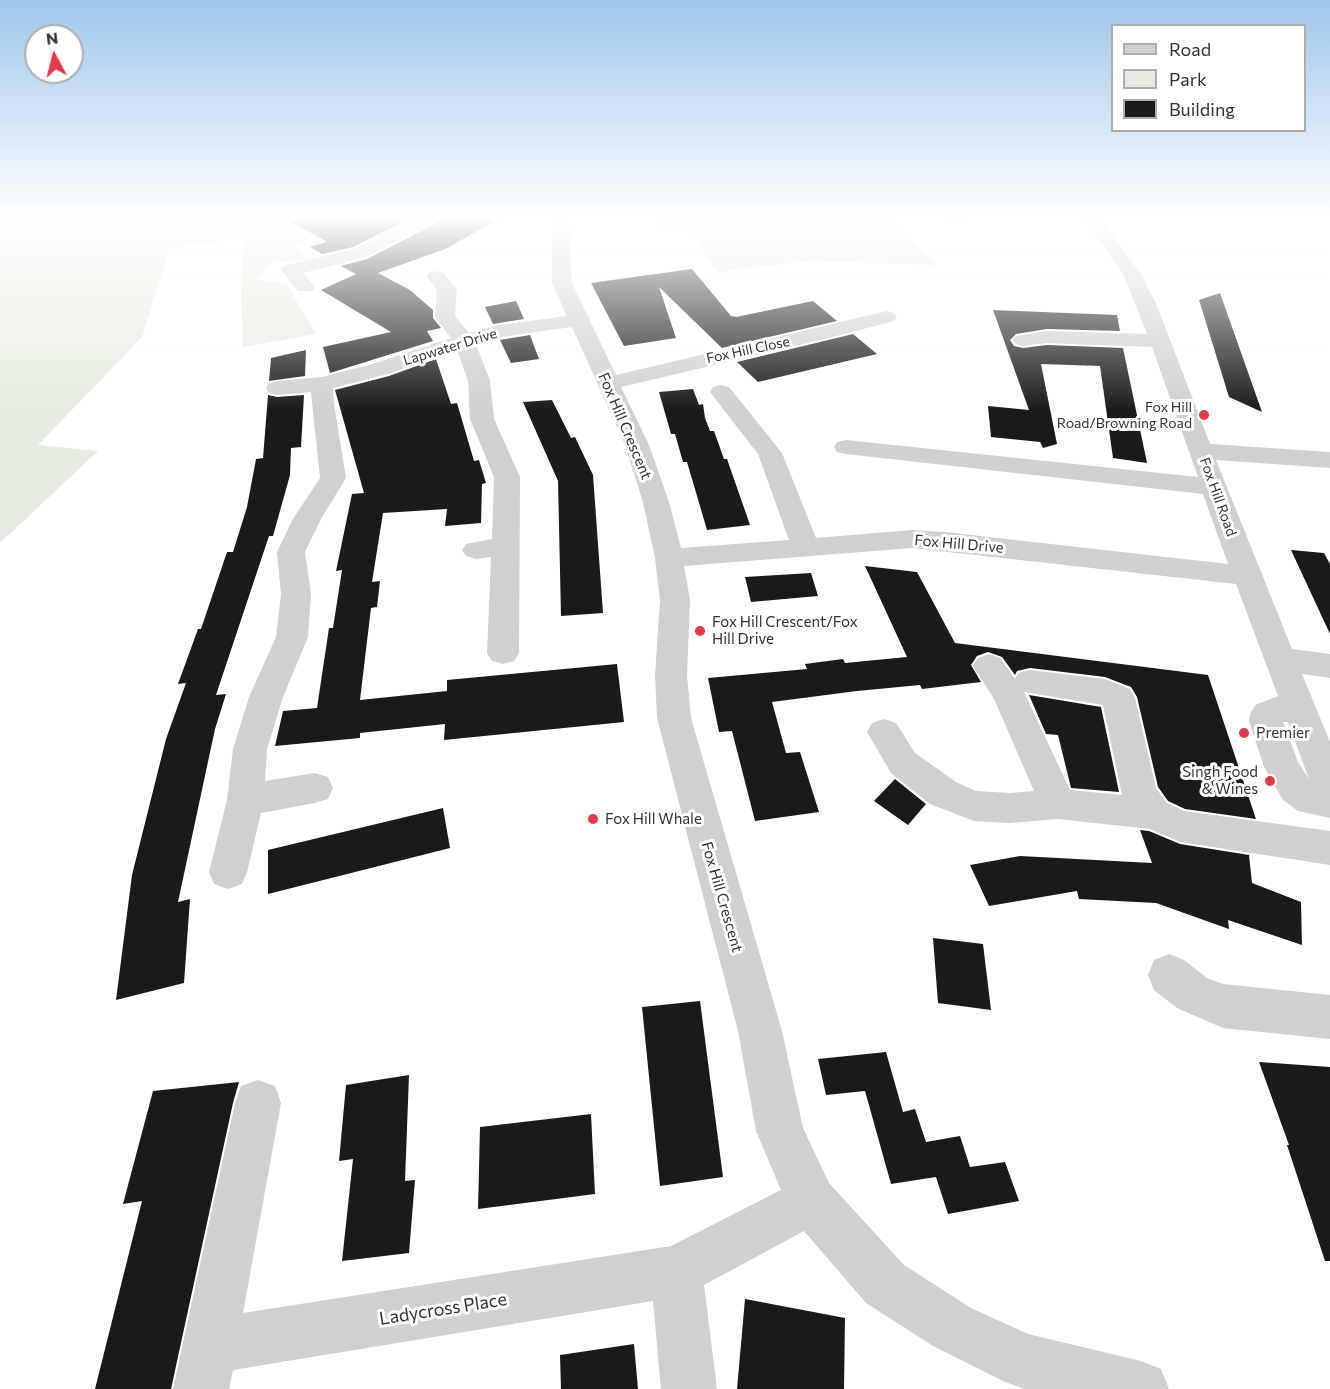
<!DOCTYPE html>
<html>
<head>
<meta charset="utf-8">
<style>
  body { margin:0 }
  #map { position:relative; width:1330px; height:1389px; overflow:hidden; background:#fff; font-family:Commissioner,sans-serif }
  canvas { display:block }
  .legend { position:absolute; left:1111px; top:24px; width:195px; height:108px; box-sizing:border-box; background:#fff; border:2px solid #adadad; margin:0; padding:8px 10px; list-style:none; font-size:18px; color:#333 }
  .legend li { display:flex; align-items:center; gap:12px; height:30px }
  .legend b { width:30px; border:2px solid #adadad }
  .north { position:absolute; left:24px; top:24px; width:60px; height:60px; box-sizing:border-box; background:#fff; border:2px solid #adadad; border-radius:50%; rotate:353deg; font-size:16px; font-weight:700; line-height:24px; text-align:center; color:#333 }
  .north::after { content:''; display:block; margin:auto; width:21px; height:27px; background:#e63946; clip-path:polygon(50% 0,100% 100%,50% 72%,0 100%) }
</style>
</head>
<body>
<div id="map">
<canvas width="1330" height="1389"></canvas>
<ul class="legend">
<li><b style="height:8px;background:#d0d0d0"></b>Road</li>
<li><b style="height:16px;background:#e6ecdf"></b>Park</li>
<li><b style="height:16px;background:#1a1a1a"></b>Building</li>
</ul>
<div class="north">N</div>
</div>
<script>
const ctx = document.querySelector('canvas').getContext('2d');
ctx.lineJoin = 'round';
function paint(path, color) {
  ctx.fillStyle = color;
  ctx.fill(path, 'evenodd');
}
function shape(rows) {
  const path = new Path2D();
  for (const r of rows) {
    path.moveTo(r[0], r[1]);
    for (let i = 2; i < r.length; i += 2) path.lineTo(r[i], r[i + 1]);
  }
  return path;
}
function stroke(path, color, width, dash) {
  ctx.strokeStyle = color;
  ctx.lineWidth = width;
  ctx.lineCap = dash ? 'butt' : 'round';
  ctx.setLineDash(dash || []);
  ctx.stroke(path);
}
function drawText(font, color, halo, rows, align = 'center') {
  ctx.font = font + ' Commissioner,sans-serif';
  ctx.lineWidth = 6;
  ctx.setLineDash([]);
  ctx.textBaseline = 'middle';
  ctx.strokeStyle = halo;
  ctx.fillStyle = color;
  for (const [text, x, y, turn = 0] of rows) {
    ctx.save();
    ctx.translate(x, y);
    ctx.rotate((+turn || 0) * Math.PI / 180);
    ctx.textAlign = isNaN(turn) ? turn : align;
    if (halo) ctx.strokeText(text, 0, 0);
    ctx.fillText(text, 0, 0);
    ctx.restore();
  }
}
paint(shape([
  [0,217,282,217,276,220,311,237,293,246,311,260,271,263,256,280,286,283,316,334,243,347,241,290,244,238,170,248,142,337,38,445,98,451,0,543],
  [661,217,887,217,937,265,809,261,716,272,689,230,659,230]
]), '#e6ecdf');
paint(shape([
  [282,217,414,217,353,247,322,254,310,247,326,242,324,240],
  [440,217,501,217,448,248,378,273,410,290,433,310,433,318,441,328,427,331,433,341,330,373,323,347,391,332,321,290,356,274,341,266,367,259,437,223],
  [692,269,731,316,736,317,813,301,837,321,722,348,659,287,676,338,624,346,591,283],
  [1220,293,1262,412,1229,397,1199,300],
  [516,301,524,319,493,324,485,307],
  [993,310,1117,315,1120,331,1047,329,1016,334,1010,340,1014,346,1023,348,1047,345,1123,348,1147,463,1113,458,1100,366,1041,364,1057,444,1043,448,1040,442,991,437,988,406,1029,410],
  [853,334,877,354,758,382,737,362],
  [530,335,539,359,511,363,500,340],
  [306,350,305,376,269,381,271,358],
  [436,359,451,404,457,403,474,461,479,460,486,483,482,484,481,523,445,526,447,509,383,513,372,582,380,581,377,607,371,608,360,700,447,691,447,680,617,664,624,722,444,740,445,724,360,733,360,738,275,746,283,711,317,708,329,628,333,628,342,570,336,571,352,494,364,493,335,390,389,376],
  [693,389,699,405,703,404,705,418,710,431,714,431,724,459,727,459,750,525,707,530,687,462,683,462,675,434,671,434,659,392],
  [268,395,277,397,304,395,301,447,291,448,290,475,273,536,269,536,216,695,226,694,215,729,178,902,190,899,184,983,116,1000,132,875,166,739,186,683,178,684,198,629,201,629,227,552,233,552,247,507,256,459,263,458],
  [552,400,571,438,575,437,593,475,603,613,561,616,558,481,523,402],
  [1291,550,1324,553,1330,564,1330,634],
  [865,566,917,572,955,643,1208,675,1256,819,1185,809,1168,801,1158,787,1137,697,1131,687,1105,677,1030,668,1017,671,1015,675,1002,657,988,652,977,656,971,665,981,682,922,689,920,685,857,691,772,702,786,753,800,752,819,812,755,821,732,731,719,732,708,678,807,669,805,664,843,659,845,663,907,657],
  [811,573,818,596,751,602,745,577],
  [1029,695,1101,707,1119,792,1071,788,1058,735,1046,734],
  [895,779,926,804,908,825,874,801],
  [443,808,450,848,268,894,268,850],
  [1140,830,1149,831,1180,844,1249,855,1252,883,1301,902,1302,945,1228,920,1229,929,1156,903,1079,899,1077,891,989,906,970,865,1020,856,1152,863],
  [933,938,983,944,991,1010,938,1003],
  [700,1001,723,1177,660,1186,642,1007],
  [886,1052,903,1112,915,1109,926,1142,960,1136,970,1167,1005,1162,1019,1201,948,1214,936,1177,891,1184,865,1091,826,1095,818,1059],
  [1259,1062,1330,1067,1330,1261,1325,1261,1287,1145,1289,1145],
  [409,1075,405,1181,415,1180,409,1253,342,1261,353,1159,339,1161,346,1085],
  [239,1082,233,1103,171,1389,95,1389,142,1201,123,1204,153,1091],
  [591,1114,595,1194,478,1209,480,1127],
  [745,1299,845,1318,844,1389,737,1389],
  [634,1344,638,1389,561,1389,560,1355]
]), '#1a1a1a');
paint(shape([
  [418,217,438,217,436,221,366,257,303,273,315,287,312,291,298,291,281,270,283,266,354,249,418,217],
  [552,217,568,217,572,283,616,375,887,311,894,313,897,317,894,321,829,338,621,387,649,445,669,502,681,548,789,540,758,454,710,392,713,387,721,385,729,387,782,453,816,538,912,530,945,532,1228,564,1203,494,846,454,837,452,834,447,837,442,846,440,1198,477,1152,347,1047,343,1023,346,1016,344,1012,340,1016,336,1047,331,1147,334,1123,274,1083,217,1099,217,1141,274,1157,306,1210,444,1330,452,1330,468,1216,460,1292,649,1330,654,1330,678,1302,674,1330,742,1330,818,1298,811,1283,800,1264,767,1249,721,1250,714,1255,705,1278,696,1236,584,912,548,684,566,690,600,687,676,691,718,782,1031,803,1128,829,1183,904,1265,971,1308,1028,1334,1141,1361,1161,1369,1169,1389,1024,1389,1003,1381,933,1346,866,1303,804,1231,704,1285,717,1389,661,1389,653,1301,233,1370,229,1389,173,1389,235,1103,241,1086,258,1080,275,1086,281,1103,243,1313,671,1246,781,1190,756,1131,738,1031,657,718,655,676,660,600,655,558,643,502,625,445,572,327,501,337,476,344,490,381,494,419,520,477,519,653,514,661,503,664,492,661,487,653,491,557,476,559,466,556,462,550,466,544,492,539,494,477,470,419,468,381,457,349,388,374,333,388,334,404,346,478,321,519,305,552,311,594,308,637,283,697,267,749,265,781,315,773,328,777,333,788,328,799,315,803,261,813,247,872,242,884,228,889,214,884,209,872,227,800,233,749,249,697,276,637,281,594,277,552,293,519,320,478,311,392,277,395,269,393,266,388,269,383,277,381,322,377,372,364,451,338,435,317,437,290,427,277,429,273,436,271,443,273,457,289,455,316,469,333,499,325,567,316,552,283,552,217],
  [1283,722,1288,722,1309,779,1298,762,1283,722],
  [946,217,963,217,961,221,954,222,948,221,946,217],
  [989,654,1000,658,1015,679,1018,673,1030,670,1105,679,1130,689,1135,698,1156,788,1167,803,1184,811,1330,831,1330,865,1180,842,1150,829,1058,819,1010,823,974,821,930,804,891,773,867,732,872,723,884,719,896,723,915,753,956,782,976,791,1010,793,1034,791,994,699,973,666,978,658,989,654],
  [1024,692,1103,705,1122,795,1070,790,1024,692],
  [1169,954,1184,960,1207,978,1223,984,1330,995,1330,1039,1223,1028,1177,1008,1154,990,1148,975,1154,960,1169,954]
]), '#d0d0d0');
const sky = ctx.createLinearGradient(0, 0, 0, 411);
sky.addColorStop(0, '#9ec6ea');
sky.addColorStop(0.53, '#fff');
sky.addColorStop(1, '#ffffff00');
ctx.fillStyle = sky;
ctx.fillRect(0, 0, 1330, 411);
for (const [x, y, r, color] of [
  [1204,415,6,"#e63946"],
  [700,631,6,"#e63946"],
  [1244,733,6,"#e63946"],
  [1270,781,6,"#e63946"],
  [593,819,6,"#e63946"]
]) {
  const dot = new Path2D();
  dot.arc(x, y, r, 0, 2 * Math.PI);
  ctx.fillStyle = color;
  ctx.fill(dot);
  stroke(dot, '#fff', 2);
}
drawText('14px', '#333', '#fff', [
  ["Lapwater Drive",450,347,-17],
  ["Fox Hill Close",748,350,-12],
  ["Fox Hill Road",1218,497,70]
]);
drawText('14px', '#333', '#fff', [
  ["Fox Hill",1192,407],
  ["Road/Browning Road",1192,423]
], 'right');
drawText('15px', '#333', '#fff', [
  ["Fox Hill Crescent",625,426,67],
  ["Fox Hill Drive",959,544,5],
  ["Fox Hill Crescent",722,897,74]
]);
drawText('15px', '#333', '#fff', [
  ["Fox Hill Crescent/Fox",712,622],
  ["Hill Drive",712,639],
  ["Premier",1256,733],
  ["Singh Food",1258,772,"right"],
  ["& Wines",1258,789,"right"],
  ["Fox Hill Whale",605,819]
], 'left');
drawText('18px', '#333', '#fff', [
  ["Ladycross Place",443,1309,-9]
]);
</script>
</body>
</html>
